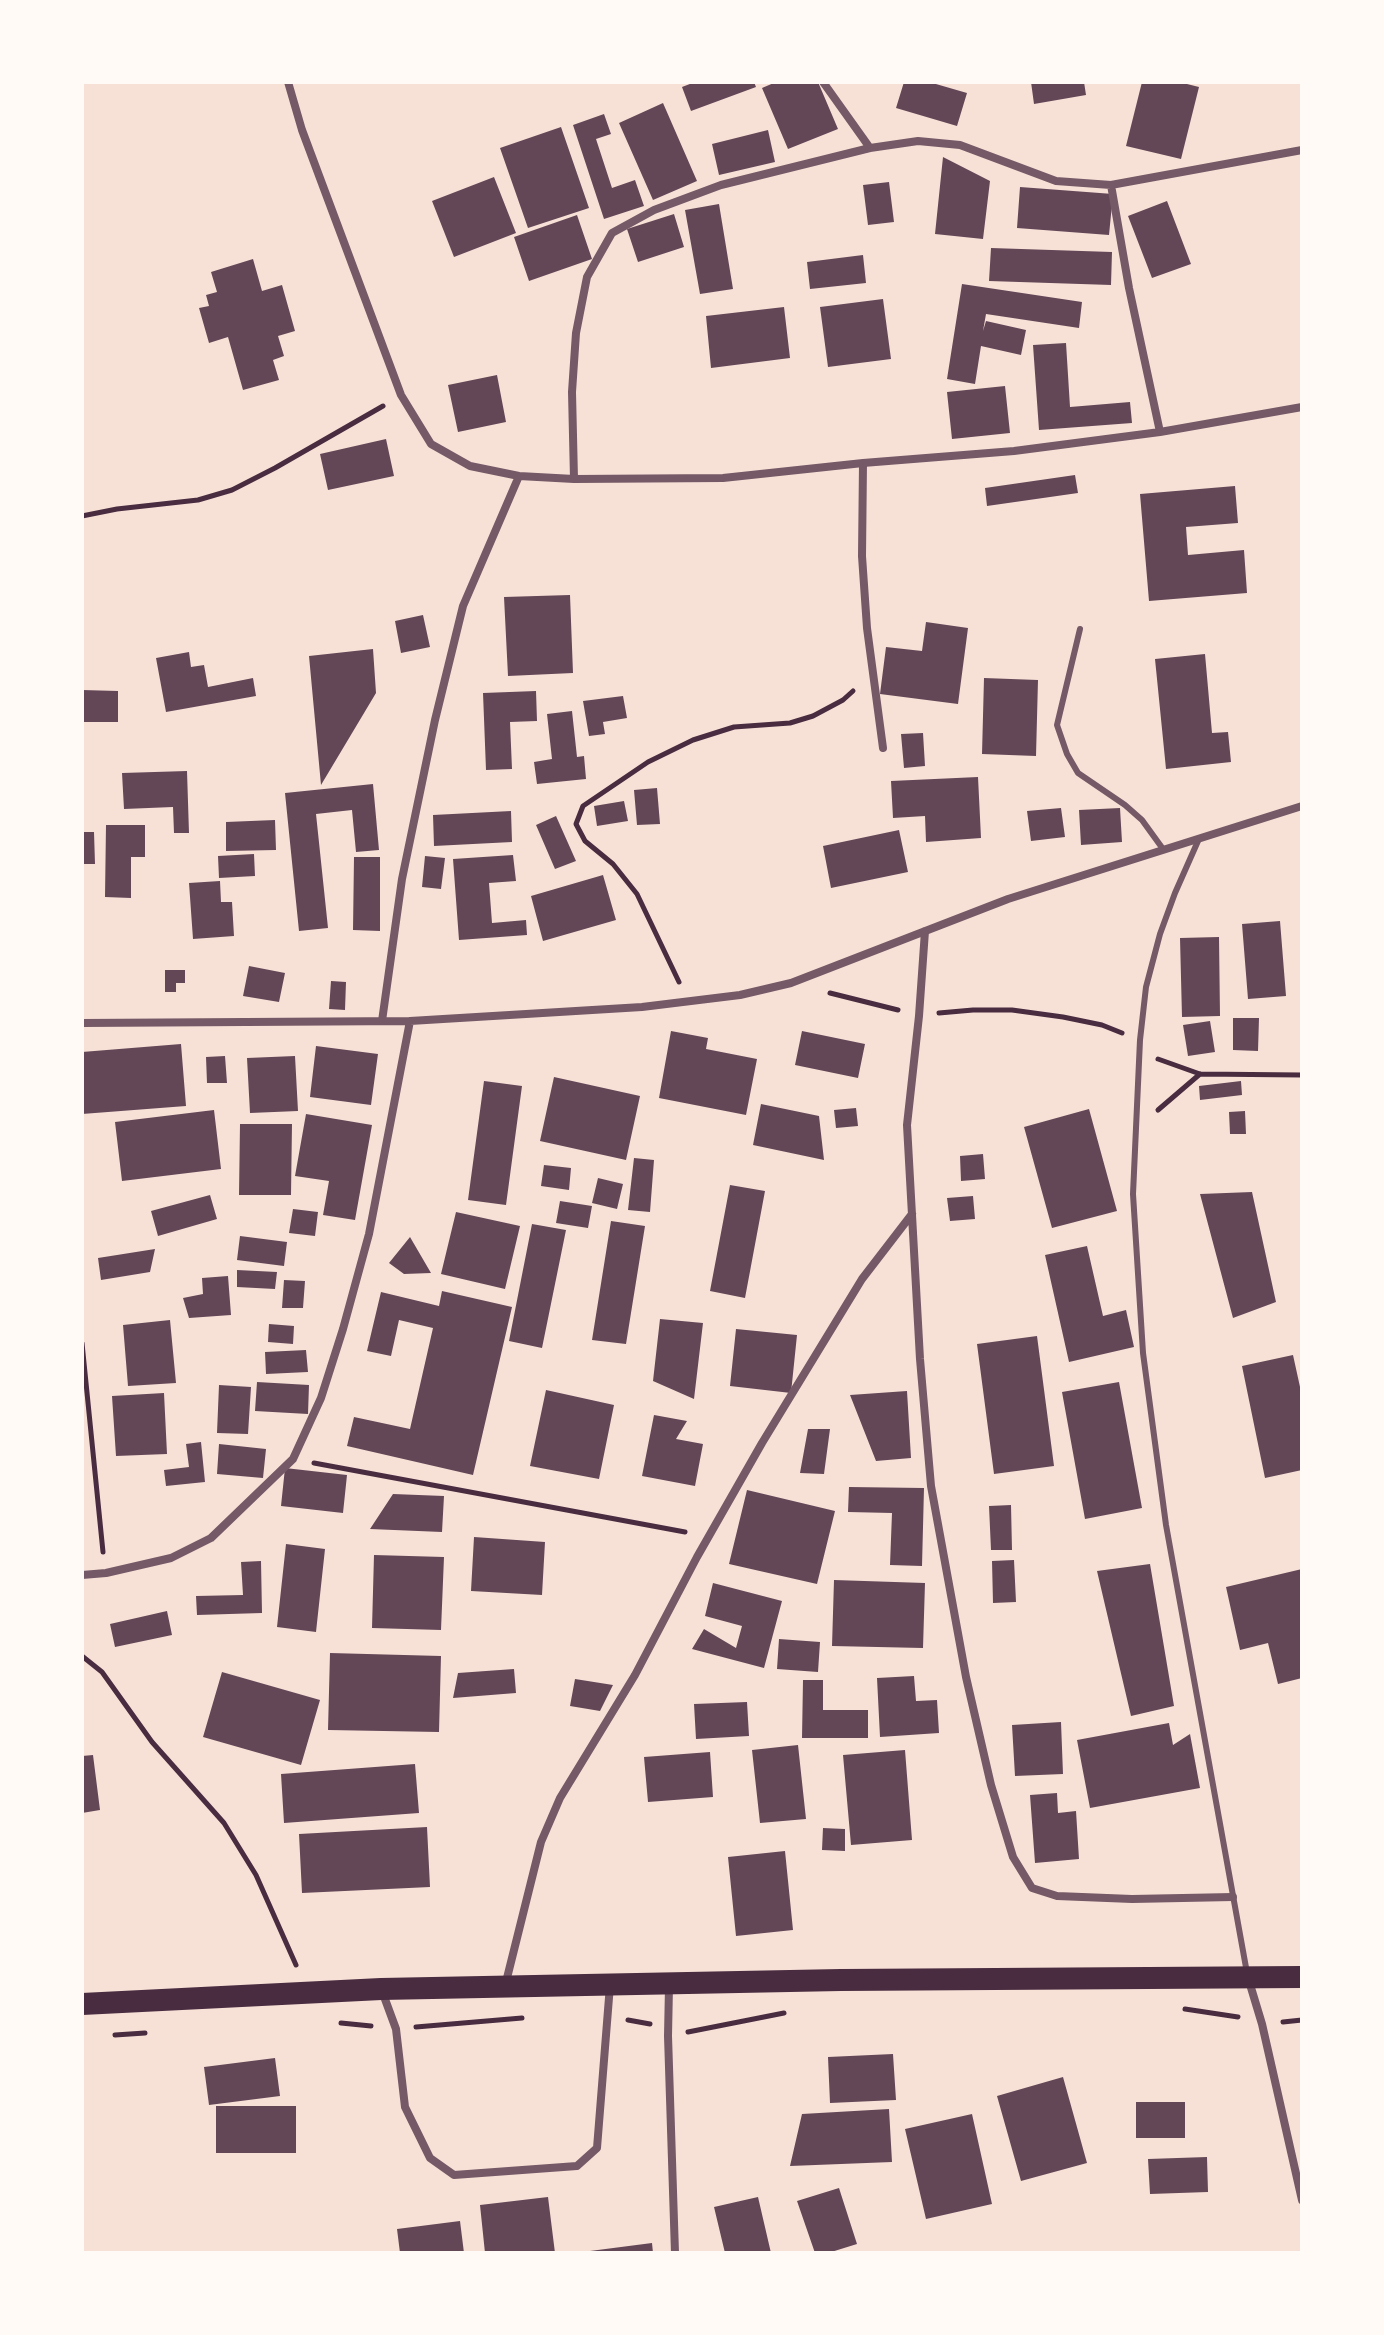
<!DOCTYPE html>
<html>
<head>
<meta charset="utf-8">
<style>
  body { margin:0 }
  #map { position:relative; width:1384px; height:2335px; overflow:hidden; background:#f7e1d7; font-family:Raleway,sans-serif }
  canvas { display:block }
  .frame { position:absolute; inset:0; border:84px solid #fffaf5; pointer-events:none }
</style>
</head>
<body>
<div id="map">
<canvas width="1384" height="2335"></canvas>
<div class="frame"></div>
</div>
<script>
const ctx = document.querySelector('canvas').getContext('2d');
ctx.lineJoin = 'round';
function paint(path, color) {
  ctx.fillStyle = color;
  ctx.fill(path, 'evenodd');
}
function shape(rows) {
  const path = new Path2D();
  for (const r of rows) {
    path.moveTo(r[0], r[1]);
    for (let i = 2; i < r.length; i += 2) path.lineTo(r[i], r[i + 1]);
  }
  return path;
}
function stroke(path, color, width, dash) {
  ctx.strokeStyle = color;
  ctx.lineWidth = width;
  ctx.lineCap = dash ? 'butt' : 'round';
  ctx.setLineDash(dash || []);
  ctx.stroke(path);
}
paint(shape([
  [695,82,754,82,756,87,691,111,682,87],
  [776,82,818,82,838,129,788,149,762,88],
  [904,82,929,82,967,93,957,126,896,108],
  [1031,82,1084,82,1086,95,1034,104],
  [1142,82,1179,82,1199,87,1181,159,1126,146],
  [663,103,697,181,653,200,619,123],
  [604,114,611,134,596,139,612,188,635,180,644,206,604,219,573,125],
  [561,127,589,208,528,228,500,148],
  [768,130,775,162,719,175,712,144],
  [943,157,990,181,983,239,935,234],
  [494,177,516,233,454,257,432,201],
  [889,182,894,222,868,225,863,185],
  [1020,187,1113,194,1109,235,1017,228],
  [1167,201,1191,264,1152,278,1128,216],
  [719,204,733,289,700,294,685,210],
  [674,214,684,247,638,262,627,229],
  [577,215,592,259,529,281,514,237],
  [991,248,1112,252,1111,285,989,281],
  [863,255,866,283,810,289,807,262],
  [253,259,262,291,282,285,295,331,278,336,284,356,273,360,279,380,243,390,228,337,209,343,199,308,209,306,206,295,217,292,211,272],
  [962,284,1082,302,1079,328,986,314,983,331,986,321,1026,330,1021,355,981,346,975,384,947,379],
  [883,299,891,359,828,367,820,307],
  [784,307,790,358,711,368,706,316],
  [1066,343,1070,407,1130,402,1132,423,1039,430,1033,345],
  [497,375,506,422,458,432,448,385],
  [1005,386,1010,433,952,439,947,392],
  [386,439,394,476,328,490,320,454],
  [1075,475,1078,493,987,506,985,488],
  [1235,486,1238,523,1186,527,1188,555,1244,550,1247,593,1149,601,1140,494],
  [570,595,573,673,508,676,504,597],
  [423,615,430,647,401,653,395,621],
  [926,622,968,628,958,704,880,694,886,647,922,651],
  [373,649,376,693,321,785,309,656],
  [189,652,191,667,204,665,208,687,253,678,256,696,166,712,156,658],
  [1205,654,1212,733,1228,732,1231,762,1166,769,1155,659],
  [984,678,1038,680,1036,756,982,754],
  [82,690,118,691,118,722,82,722],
  [536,691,537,721,510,722,512,769,486,770,483,693],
  [623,696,627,718,603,722,605,734,589,736,583,701],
  [572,711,577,757,584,756,586,779,537,784,534,762,552,759,547,714],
  [923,733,925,766,904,768,901,734],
  [187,771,189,833,174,833,173,807,124,809,122,773],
  [978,777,981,838,926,842,925,816,893,818,891,781],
  [373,784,379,850,356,852,352,810,316,814,328,928,299,931,285,793],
  [657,788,660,824,637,825,634,790],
  [624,801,628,821,597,826,594,806],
  [1061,808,1065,837,1031,841,1027,811],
  [1120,808,1122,842,1081,845,1079,810],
  [511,811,512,842,434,846,433,815],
  [556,816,576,861,555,869,536,825],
  [275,820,276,850,226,851,226,822],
  [106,825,145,825,145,857,131,857,131,898,105,897],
  [899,830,908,872,831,888,823,846],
  [82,832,94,832,95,864,82,864],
  [254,854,255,876,219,878,218,856],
  [513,855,516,881,489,883,492,923,526,920,527,935,459,940,453,859],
  [425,856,445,858,441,889,422,887],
  [354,857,380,857,380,931,353,930],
  [603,875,616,920,543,941,531,896],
  [220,881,221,902,232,902,234,936,193,939,189,883],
  [1280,921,1286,996,1248,999,1242,924],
  [1219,937,1220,1016,1182,1017,1180,938],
  [249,966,285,973,279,1002,243,996],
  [165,970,185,970,185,983,176,983,176,992,165,992],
  [331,981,346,982,345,1010,329,1009],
  [1233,1018,1259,1018,1258,1051,1233,1050],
  [1210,1021,1215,1052,1188,1056,1183,1025],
  [671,1031,708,1038,706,1049,757,1059,746,1115,659,1098],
  [802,1031,865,1044,858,1078,795,1065],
  [181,1044,186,1106,82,1114,82,1052],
  [316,1046,378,1054,371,1105,310,1097],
  [225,1056,227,1083,207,1083,206,1057],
  [295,1056,298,1111,250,1113,247,1058],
  [554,1077,640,1096,626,1160,540,1141],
  [484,1081,522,1086,506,1205,468,1200],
  [1241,1081,1242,1095,1200,1100,1199,1086],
  [761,1104,819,1116,824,1160,753,1145],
  [856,1108,858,1126,836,1128,834,1110],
  [1089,1109,1117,1211,1052,1228,1024,1127],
  [214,1110,221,1169,122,1181,115,1122],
  [1245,1111,1246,1134,1230,1134,1229,1112],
  [306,1114,372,1125,355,1220,323,1215,329,1181,295,1176],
  [240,1124,292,1124,291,1195,239,1195],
  [983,1154,985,1179,961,1181,960,1156],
  [634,1158,654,1160,650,1212,628,1210],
  [544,1165,571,1168,569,1190,541,1186],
  [598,1178,623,1184,617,1209,592,1203],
  [730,1185,765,1191,745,1298,710,1291],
  [1252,1192,1276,1302,1233,1318,1200,1194],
  [210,1195,217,1219,158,1236,151,1211],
  [973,1196,975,1219,950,1221,947,1198],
  [560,1201,592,1206,588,1228,556,1223],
  [293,1209,318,1212,315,1236,289,1233],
  [456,1212,520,1226,505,1289,441,1274],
  [611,1221,645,1226,626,1344,592,1340],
  [532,1224,566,1230,542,1348,509,1341],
  [240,1236,287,1242,284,1266,237,1260],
  [410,1237,431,1273,404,1274,389,1263],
  [1087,1246,1103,1316,1126,1310,1134,1347,1069,1362,1045,1255],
  [155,1249,150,1272,101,1280,98,1258],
  [237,1270,277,1272,275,1289,237,1287],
  [228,1276,231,1315,189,1318,183,1298,203,1294,202,1278],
  [284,1280,305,1281,303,1308,282,1308],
  [442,1291,512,1307,473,1475,347,1446,354,1417,410,1429,433,1328,399,1320,391,1356,367,1351,381,1292,439,1306],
  [660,1319,703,1323,694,1399,653,1381],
  [170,1320,176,1383,128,1386,123,1325],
  [269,1324,294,1326,293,1344,268,1342],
  [736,1329,797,1335,791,1393,730,1386],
  [1037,1336,1054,1466,994,1474,977,1344],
  [306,1350,308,1372,266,1374,265,1352],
  [1293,1355,1302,1396,1302,1470,1265,1478,1242,1366],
  [257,1382,309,1385,308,1414,255,1411],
  [1119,1382,1142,1508,1085,1519,1062,1392],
  [219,1385,251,1387,248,1434,217,1433],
  [546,1390,614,1405,599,1479,530,1466],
  [907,1391,911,1458,876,1461,850,1395],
  [164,1393,167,1454,116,1456,112,1396],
  [654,1415,687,1421,676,1439,703,1444,695,1486,642,1476],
  [808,1429,830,1429,824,1474,800,1473],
  [201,1442,205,1482,166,1486,164,1470,189,1467,186,1444],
  [219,1444,266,1449,263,1478,217,1474],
  [285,1468,347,1475,343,1513,281,1506],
  [849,1487,924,1488,922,1566,890,1565,892,1513,848,1512],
  [747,1490,835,1511,817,1584,729,1564],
  [393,1494,444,1496,442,1532,370,1529],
  [1011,1505,1012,1550,991,1550,989,1506],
  [474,1537,545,1542,542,1595,471,1591],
  [286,1544,325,1549,316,1632,277,1627],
  [374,1555,444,1557,441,1630,372,1628],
  [1014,1560,1016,1602,993,1603,992,1561],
  [261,1561,262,1613,197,1615,196,1596,243,1595,241,1562],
  [1150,1564,1174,1706,1131,1716,1097,1571],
  [1302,1569,1302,1678,1278,1684,1268,1643,1240,1650,1226,1587],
  [834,1580,925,1583,923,1648,832,1646],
  [713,1583,782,1601,764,1668,692,1649,704,1629,736,1648,742,1626,705,1616],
  [167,1611,172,1635,115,1647,110,1624],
  [779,1639,820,1642,818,1672,777,1669],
  [330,1653,441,1656,439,1732,328,1730],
  [514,1669,516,1693,453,1698,458,1673],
  [222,1672,320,1700,301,1765,203,1737],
  [914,1676,916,1701,937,1700,939,1733,880,1737,877,1678],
  [575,1679,613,1685,600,1711,570,1706],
  [803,1680,823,1680,823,1710,868,1710,868,1738,802,1738],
  [747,1702,749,1736,696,1739,694,1704],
  [1061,1722,1063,1774,1015,1776,1012,1725],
  [1169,1723,1173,1745,1190,1734,1200,1788,1090,1808,1077,1740],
  [798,1745,806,1819,760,1823,752,1750],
  [905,1750,912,1840,851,1845,843,1755],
  [710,1752,713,1797,648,1802,644,1757],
  [93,1755,100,1810,82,1813,82,1756],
  [415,1764,419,1813,284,1823,281,1774],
  [1057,1793,1058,1813,1076,1811,1079,1859,1035,1863,1030,1795],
  [427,1827,430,1887,302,1893,299,1834],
  [823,1828,845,1829,845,1851,822,1850],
  [785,1851,793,1930,736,1936,728,1857],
  [893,2054,896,2100,830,2103,828,2057],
  [275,2058,280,2096,209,2105,204,2067],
  [1063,2077,1087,2163,1021,2181,997,2096],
  [1136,2102,1185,2102,1185,2138,1136,2138],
  [216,2106,296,2106,296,2153,216,2153],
  [889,2109,892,2162,790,2166,802,2114],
  [972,2114,992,2204,926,2219,905,2129],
  [1207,2157,1208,2192,1150,2194,1148,2159],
  [839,2188,857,2244,828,2253,815,2253,797,2201],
  [548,2197,555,2253,485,2253,480,2205],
  [758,2197,771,2253,725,2253,714,2207],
  [460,2221,464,2253,400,2253,397,2229],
  [652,2243,653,2253,590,2253,590,2251]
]), '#644757');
stroke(shape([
  [82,516,117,509,198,500,232,490,275,468,383,406],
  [679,982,637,894,613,864,585,841,576,824,583,806,648,762,693,740,734,727,790,723,813,716,843,700,853,691],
  [830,993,898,1010],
  [939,1013,973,1010,1012,1010,1063,1017,1102,1025,1122,1033],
  [1158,1059,1200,1074,1302,1075],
  [1158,1110,1200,1074],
  [82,1343,103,1552],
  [314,1463,685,1532],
  [82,1656,102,1672,152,1742,224,1823,256,1875,296,1965],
  [1185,2009,1238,2017],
  [628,2020,650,2024],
  [1283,2022,1302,2020],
  [341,2023,371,2026],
  [416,2027,522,2018],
  [688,2032,784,2013],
  [115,2035,145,2033]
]), '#4a2c40', 5);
stroke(shape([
  [1080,629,1057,725,1067,754,1078,773,1125,805,1142,820,1163,849],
  [1198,841,1175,893,1160,934,1146,987,1140,1040,1133,1194,1143,1353,1166,1525,1247,1973]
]), '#755966', 6);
stroke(shape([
  [288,82,302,130,401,395,431,444,470,466,519,476,574,479,723,478,863,463,1014,451,1160,432,1302,407],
  [823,82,870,148],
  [1111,185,1129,288,1160,432],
  [863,463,862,556,867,628,883,748],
  [574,479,572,392,576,333,587,277,612,233,654,210,721,185,870,148,918,141,960,145,1056,181,1111,185,1302,150],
  [925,931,919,1016,907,1125,920,1359,931,1486,966,1677,991,1785,1013,1857,1032,1888,1057,1896,1132,1899,1233,1897],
  [382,1021,402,879,435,720,463,606,519,476],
  [82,1023,410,1021,642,1007,740,995,791,983,1008,899,1302,806],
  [82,1575,106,1573,171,1558,211,1538,293,1459,321,1398,343,1329,369,1234,410,1021],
  [1249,1981,1262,2024,1302,2200],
  [505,1986,541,1842,560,1798,635,1675,697,1557,762,1443,862,1279,912,1214],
  [669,1986,668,2036,675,2253],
  [382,1991,396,2029,405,2107,430,2158,454,2175,577,2166,597,2148,610,1985]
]), '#755966', 8);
stroke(shape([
  [82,2004,381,1989,841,1980,1302,1977]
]), '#4a2c40', 22);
</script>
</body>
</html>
